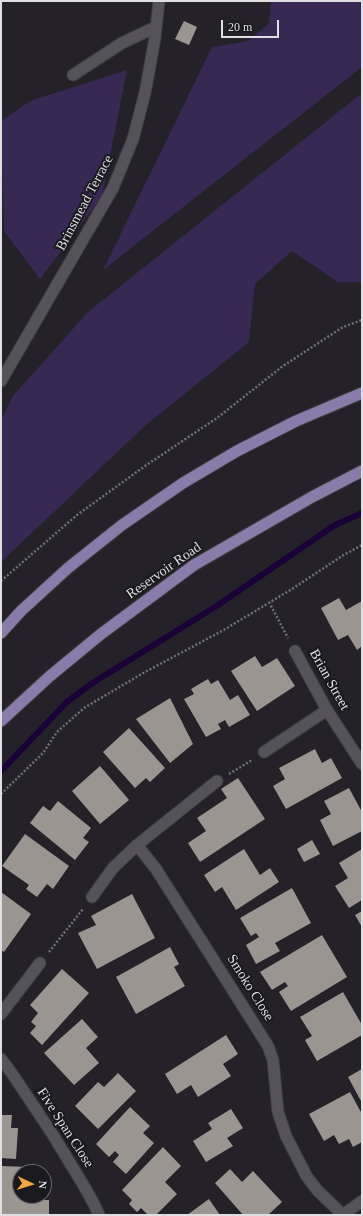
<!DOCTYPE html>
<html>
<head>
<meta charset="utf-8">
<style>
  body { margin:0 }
  #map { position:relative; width:363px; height:1216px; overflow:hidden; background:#242228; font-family:Georgia,serif }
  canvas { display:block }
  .frame { position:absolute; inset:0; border:2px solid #dfdfe2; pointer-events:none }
  .north { position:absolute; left:12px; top:1164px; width:40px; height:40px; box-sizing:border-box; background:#1a191e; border:1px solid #69686c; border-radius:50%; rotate:94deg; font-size:11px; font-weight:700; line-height:16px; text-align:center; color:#dfdfe2 }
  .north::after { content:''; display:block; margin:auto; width:14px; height:18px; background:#f2a541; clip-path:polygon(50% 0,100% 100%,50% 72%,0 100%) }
  .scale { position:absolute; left:221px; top:20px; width:58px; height:18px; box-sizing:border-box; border:2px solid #dfdfe2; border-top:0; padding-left:5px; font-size:12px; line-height:14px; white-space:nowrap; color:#dfdfe2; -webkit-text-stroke:3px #1a191e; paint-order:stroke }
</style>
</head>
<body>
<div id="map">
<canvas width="363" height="1216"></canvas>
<div class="frame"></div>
<div class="north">N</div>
<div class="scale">20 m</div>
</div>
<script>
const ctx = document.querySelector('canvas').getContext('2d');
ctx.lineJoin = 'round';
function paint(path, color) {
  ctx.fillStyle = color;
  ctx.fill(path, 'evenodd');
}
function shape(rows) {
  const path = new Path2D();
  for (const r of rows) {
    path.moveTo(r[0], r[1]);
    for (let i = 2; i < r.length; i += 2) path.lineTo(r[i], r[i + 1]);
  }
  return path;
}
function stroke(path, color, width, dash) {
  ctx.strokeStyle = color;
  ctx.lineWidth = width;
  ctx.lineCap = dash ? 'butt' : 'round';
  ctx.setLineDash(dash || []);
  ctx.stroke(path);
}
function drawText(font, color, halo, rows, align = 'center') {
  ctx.font = font + ' Georgia,serif';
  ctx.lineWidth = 4;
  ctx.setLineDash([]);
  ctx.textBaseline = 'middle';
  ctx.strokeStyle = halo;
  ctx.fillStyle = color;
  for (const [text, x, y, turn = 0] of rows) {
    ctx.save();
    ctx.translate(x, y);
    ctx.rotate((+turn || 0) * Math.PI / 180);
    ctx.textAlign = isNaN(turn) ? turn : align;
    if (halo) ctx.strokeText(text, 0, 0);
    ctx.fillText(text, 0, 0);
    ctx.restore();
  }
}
paint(shape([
  [271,1,362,1,362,67,103,270,212,47,248,41,269,23],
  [127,70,102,196,40,279,4,231,1,121,30,101],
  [362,93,362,282,338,282,292,251,255,284,249,342,147,424,1,562,1,420,13,396,88,312]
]), '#372953');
stroke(shape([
  [1,771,67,702,91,684,218,605,335,525,362,513]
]), '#1a0138', 6);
paint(shape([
  [184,21,197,27,189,45,175,39],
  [339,598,346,610,362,601,362,646,357,650,348,635,338,640,321,608],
  [255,656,262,667,277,658,295,686,257,711,231,671],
  [208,679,211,684,218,680,230,700,238,695,250,715,229,727,225,720,218,724,221,729,206,737,184,699,194,694,191,689],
  [170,698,193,744,170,763,136,719],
  [129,728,165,768,150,782,146,778,135,788,103,752],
  [315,749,322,763,331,758,342,778,286,809,273,786,285,779,279,768],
  [100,766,129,800,100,824,72,791],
  [238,778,265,819,200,862,188,843,206,831,197,818,227,798,221,789],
  [349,788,362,812,362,831,333,846,320,820,331,814,324,801],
  [58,801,91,828,83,838,89,842,75,860,30,823,43,806,50,811],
  [25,834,69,866,53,889,47,884,37,897,26,889,29,885,2,866],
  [312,840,320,854,304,862,297,849],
  [244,849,260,875,270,868,279,882,236,910,222,887,215,892,204,875],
  [362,849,362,900,349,908,335,886,348,878,339,863],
  [292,888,311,923,275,943,280,951,256,964,246,945,259,937,256,933,251,936,240,918],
  [1,892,31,914,4,952,1,950],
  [132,894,155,938,97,969,78,933,96,925,91,916],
  [362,911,362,927,355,915],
  [322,935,347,977,291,1011,279,992,288,986,285,982,272,990,260,972],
  [170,947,179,964,174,967,185,986,136,1014,116,977],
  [62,969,89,993,42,1045,30,1033,36,1026,31,1022,38,1013,30,1005],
  [343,992,362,1025,362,1035,317,1061,305,1040,312,1036,300,1017],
  [82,1019,98,1037,86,1048,99,1063,74,1085,44,1053],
  [226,1035,238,1054,223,1064,231,1076,198,1097,191,1085,177,1094,165,1074],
  [362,1069,362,1103,348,1077],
  [118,1073,136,1091,98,1129,75,1106,98,1082,104,1087],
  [350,1092,362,1114,362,1142,353,1147,349,1139,339,1144,334,1135,324,1141,309,1114],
  [130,1107,150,1126,143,1133,154,1143,126,1174,113,1162,119,1155,115,1151,109,1157,96,1144],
  [231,1109,243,1128,227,1138,233,1146,206,1162,193,1141,212,1129,208,1123],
  [1,1115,12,1115,11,1128,18,1128,16,1159,1,1158],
  [163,1147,181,1166,165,1182,177,1194,156,1215,148,1215,141,1208,137,1212,129,1204,132,1200,122,1190],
  [1,1166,29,1167,29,1172,20,1172,20,1196,28,1196,28,1200,49,1200,49,1215,1,1215],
  [230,1169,242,1182,253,1171,282,1202,268,1215,243,1215,215,1183],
  [209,1199,220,1215,187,1215]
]), '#9a9590');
const minor = shape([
  [73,75,122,43,156,27],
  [1,381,113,188,133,139,145,93,155,38,159,1],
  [295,651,327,710,362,764],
  [264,752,327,710],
  [137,845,156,869,268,1046,273,1060,278,1112,286,1136,307,1177,318,1191,343,1215],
  [92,897,113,868,137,845,217,781],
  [1,1014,40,963],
  [1,1059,11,1072,53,1135,84,1186,94,1204,99,1215],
  [343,1215,362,1201]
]);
const primary = shape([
  [1,633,21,611,68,568,122,525,183,483,237,451,296,421,362,393],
  [1,721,50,676,101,634,194,565,312,497,362,471]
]);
stroke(minor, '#3f3f42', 13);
stroke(primary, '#3f3f42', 13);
stroke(shape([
  [1,581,77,515,145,466,217,418,283,366,343,327,362,320],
  [269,602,288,638],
  [229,774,252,760],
  [1,794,43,753,57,732,84,708,145,672,222,631,292,589,342,556,362,545],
  [49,952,83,909]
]), '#706f74', 2.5, [2, 2]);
stroke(minor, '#555359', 11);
stroke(primary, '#897caa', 11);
drawText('14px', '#dfdfe2', '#1a191e', [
  ["Brinsmead Terrace",85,203,-62],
  ["Reservoir Road",164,571,-35],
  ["Brian Street",329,680,61],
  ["Smoko Close",250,988,58],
  ["Five Span Close",65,1128,57]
]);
</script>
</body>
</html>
